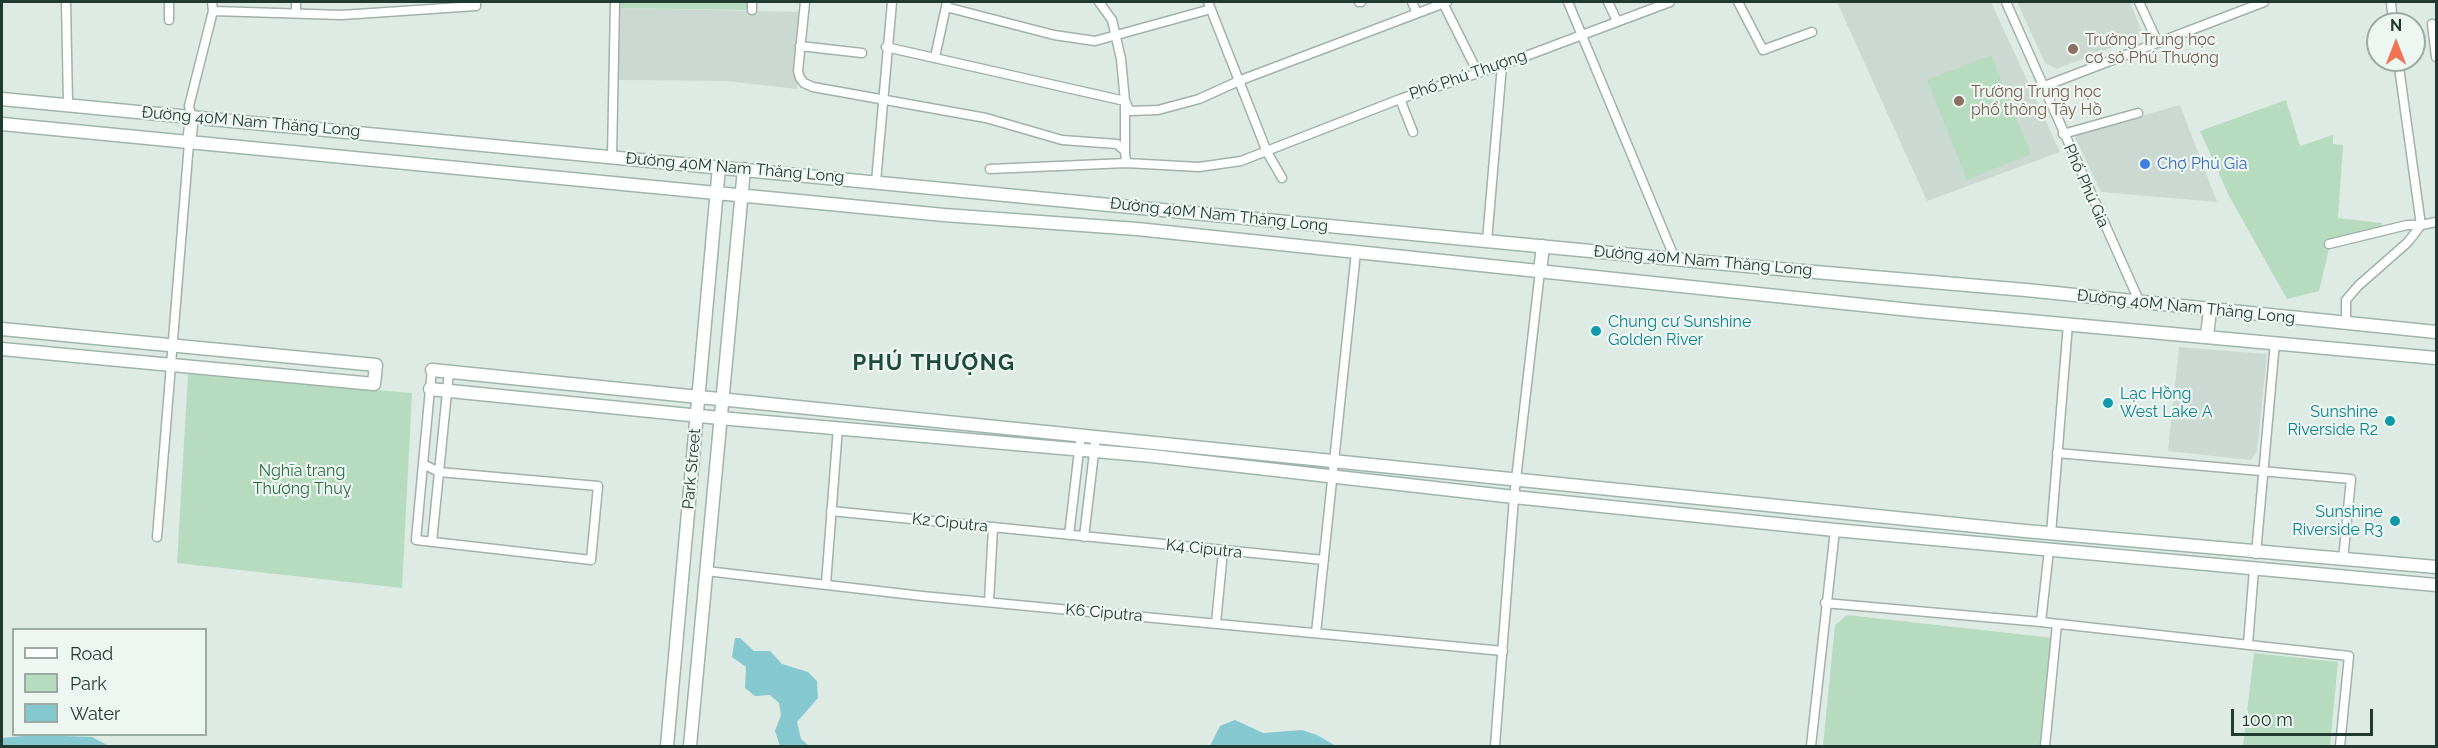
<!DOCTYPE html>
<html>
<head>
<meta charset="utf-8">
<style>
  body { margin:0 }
  #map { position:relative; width:2438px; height:748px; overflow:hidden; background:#deeae4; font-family:Raleway,sans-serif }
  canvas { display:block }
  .frame { position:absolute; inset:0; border:3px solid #203931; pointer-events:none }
  .legend { position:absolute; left:12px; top:628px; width:195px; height:108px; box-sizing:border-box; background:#eef6f2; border:2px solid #9caaa5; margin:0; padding:8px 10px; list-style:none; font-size:18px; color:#203931 }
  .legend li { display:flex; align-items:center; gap:12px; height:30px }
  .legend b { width:30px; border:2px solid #9caaa5 }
  .north { position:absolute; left:2366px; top:12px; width:60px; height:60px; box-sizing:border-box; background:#eef6f2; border:2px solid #9caaa5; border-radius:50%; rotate:0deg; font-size:16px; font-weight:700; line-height:24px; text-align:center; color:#203931 }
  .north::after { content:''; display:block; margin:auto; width:21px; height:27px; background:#f07356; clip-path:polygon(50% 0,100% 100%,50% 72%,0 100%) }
  .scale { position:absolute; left:2231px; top:709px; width:142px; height:27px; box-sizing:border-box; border:3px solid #203931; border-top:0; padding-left:8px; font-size:18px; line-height:21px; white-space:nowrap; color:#203931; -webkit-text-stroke:4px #eef6f2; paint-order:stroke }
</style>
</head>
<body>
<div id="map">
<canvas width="2438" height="748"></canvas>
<div class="frame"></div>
<ul class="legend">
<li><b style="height:8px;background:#fff"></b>Road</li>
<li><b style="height:16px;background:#b7dbbf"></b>Park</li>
<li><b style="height:16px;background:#86c8cf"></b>Water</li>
</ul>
<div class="north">N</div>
<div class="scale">100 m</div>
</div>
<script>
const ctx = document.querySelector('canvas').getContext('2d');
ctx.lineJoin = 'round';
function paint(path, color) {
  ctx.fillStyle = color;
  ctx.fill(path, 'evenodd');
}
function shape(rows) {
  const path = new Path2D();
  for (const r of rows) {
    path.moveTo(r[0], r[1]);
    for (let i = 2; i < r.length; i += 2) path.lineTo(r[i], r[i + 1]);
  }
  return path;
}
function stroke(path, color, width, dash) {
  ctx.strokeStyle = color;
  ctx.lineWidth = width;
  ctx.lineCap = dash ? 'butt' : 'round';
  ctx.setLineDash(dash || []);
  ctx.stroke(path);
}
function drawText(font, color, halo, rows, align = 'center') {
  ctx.font = font + ' Raleway,sans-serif';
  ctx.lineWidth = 4.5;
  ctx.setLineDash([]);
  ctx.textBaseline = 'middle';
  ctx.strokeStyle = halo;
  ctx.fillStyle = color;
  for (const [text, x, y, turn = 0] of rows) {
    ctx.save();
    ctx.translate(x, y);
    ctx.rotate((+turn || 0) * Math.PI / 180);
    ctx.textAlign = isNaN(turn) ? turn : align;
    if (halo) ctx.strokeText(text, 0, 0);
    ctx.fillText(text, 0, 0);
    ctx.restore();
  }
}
paint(shape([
  [1837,2,1991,2,2060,152,1927,201],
  [2017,2,2130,2,2143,35,2057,69,2045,63],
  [616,8,804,12,797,89,726,81,614,80],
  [2180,105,2217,202,2101,192,2074,135],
  [2179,347,2267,354,2257,451,2251,460,2168,451]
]), '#ccd9d3');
paint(shape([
  [616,2,752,2,752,10,616,8],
  [1991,55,2031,154,1967,180,1927,80],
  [2286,100,2300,146,2333,135,2333,144,2343,145,2338,218,2382,223,2381,231,2330,244,2319,291,2287,299,2229,196,2200,131],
  [188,374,412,393,402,588,177,563],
  [1847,615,2054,638,2042,746,1823,746,1835,625],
  [2254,653,2338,662,2330,746,2243,746]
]), '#b7dbbf');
paint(shape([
  [735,638,740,638,754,651,770,651,782,664,808,672,817,681,818,698,797,722,801,739,809,746,780,746,775,731,781,715,779,703,770,695,755,696,745,688,746,667,732,657],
  [1235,720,1263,733,1302,730,1317,735,1336,746,1210,746,1220,726],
  [35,735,92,737,109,746,2,746,2,738]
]), '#86c8cf');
const street = shape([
  [66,2,68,104],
  [296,2,296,13],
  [805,2,798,71,800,78,804,83,813,87,986,118,1062,140,1117,144,1125,151,1126,163],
  [1099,2,1112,20,1121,59,1125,101,1125,151],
  [1208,2,1267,152,1282,178],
  [1359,2,1361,2],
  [1412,2,1417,13],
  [1568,2,1675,259],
  [1608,2,1617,21],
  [1738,2,1763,50,1812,32],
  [2006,2,2140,303],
  [2139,2,2157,41],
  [2391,2,2393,24],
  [1443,3,1478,73],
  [946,7,1054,35,1095,41,1211,9],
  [752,10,752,2],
  [213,11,342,15,476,6,476,2],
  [169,20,169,2],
  [2432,24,2436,57],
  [800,46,862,53],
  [886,47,1125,101],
  [935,57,947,2],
  [2042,87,2264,2],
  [1400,99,1413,132],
  [1125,101,1130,111,1158,110,1199,99,1241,80,1447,2],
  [192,117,189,106,213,11,212,2],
  [2063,134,2138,113],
  [612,156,615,2],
  [990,169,1126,163,1199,167,1241,161,1400,99,1502,65,1670,2],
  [876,182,892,2],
  [1487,241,1502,65],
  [2329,244,2407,225,2421,225,2398,60],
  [2346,323,2346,300,2358,286,2408,242,2421,225,2436,222],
  [2057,453,2351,479,2343,560],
  [423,464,439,472,598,486,591,560,416,540,423,464,430,389,432,370],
  [831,511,1324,560],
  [2051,534,2068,324],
  [1069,535,1081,434],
  [157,537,189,143],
  [1084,537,1096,436],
  [432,542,449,372],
  [2256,554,2275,342],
  [706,571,922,596,1503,651],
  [826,584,838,427],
  [989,602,993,527],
  [1825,603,2041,622,2349,656,2340,746],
  [2041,622,2049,550],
  [1216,623,1223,551],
  [1316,633,1356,252],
  [2248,644,2254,569],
  [1495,746,1514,497,1540,271],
  [1811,746,1835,530],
  [2045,746,2057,624]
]);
const secondary = shape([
  [2,99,1768,268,2026,290,2436,332],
  [2,124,944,215,1137,229,1920,311,2436,358],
  [189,143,192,117],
  [1540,271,1543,246],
  [2,329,376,365,374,384,2,349],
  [2207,336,2210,310],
  [432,370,2025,531,2436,567],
  [430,389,720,418,1152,456,1514,497,1835,530,2436,585],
  [667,746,719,167],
  [690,746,744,169]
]);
stroke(street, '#a1b1ab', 11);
stroke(secondary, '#9eb5ab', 15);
stroke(street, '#fff', 8);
stroke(secondary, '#fff', 12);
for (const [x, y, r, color] of [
  [2073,49,6,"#8d6e63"],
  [1959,101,6,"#8d6e63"],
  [2145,164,6,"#3f7fe0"],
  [1596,331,6,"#0f9aa8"],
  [2108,403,6,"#0f9aa8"],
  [2390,421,6,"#0f9aa8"],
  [2395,521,6,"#0f9aa8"]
]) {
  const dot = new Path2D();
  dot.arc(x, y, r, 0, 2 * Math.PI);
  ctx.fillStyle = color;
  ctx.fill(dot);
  stroke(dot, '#eef6f2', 2);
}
drawText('16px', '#785e54', '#eef6f2', [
  ["Trường Trung học",2085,40],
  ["cơ sở Phú Thượng",2085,58],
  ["Trường Trung học",1971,92],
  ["phổ thông Tây Hồ",1971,110]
], 'left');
drawText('16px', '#203931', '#eef6f2', [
  ["Phố Phú Thượng",1468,75,-19],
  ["Đường 40M Nam Thăng Long",251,122,5],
  ["Đường 40M Nam Thăng Long",735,168,5],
  ["Phố Phú Gia",2086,186,66],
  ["Đường 40M Nam Thăng Long",1219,215,6],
  ["Đường 40M Nam Thăng Long",1703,261,5],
  ["Đường 40M Nam Thăng Long",2186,307,6],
  ["Park Street",692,469,-85],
  ["K2 Ciputra",950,523,6],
  ["K4 Ciputra",1204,549,6],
  ["K6 Ciputra",1104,613,5]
]);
drawText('16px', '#366cbe', '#eef6f2', [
  ["Chợ Phú Gia",2157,164]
], 'left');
drawText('16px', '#0d838f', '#eef6f2', [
  ["Chung cư Sunshine",1608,322],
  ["Golden River",1608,340],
  ["Lạc Hồng",2120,394],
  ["West Lake A",2120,412],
  ["Sunshine",2378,412,"right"],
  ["Riverside R2",2378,430,"right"],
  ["Sunshine",2383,512,"right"],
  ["Riverside R3",2383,530,"right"]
], 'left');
drawText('16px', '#2b6f41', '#eef6f2', [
  ["Nghĩa trang",302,471],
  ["Thượng Thuỵ",302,489]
]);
ctx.letterSpacing = '1.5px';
drawText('bold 22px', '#1d4a3d', '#eef6f2', [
  ["PHÚ THƯỢNG",934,363]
]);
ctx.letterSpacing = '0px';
</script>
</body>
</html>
